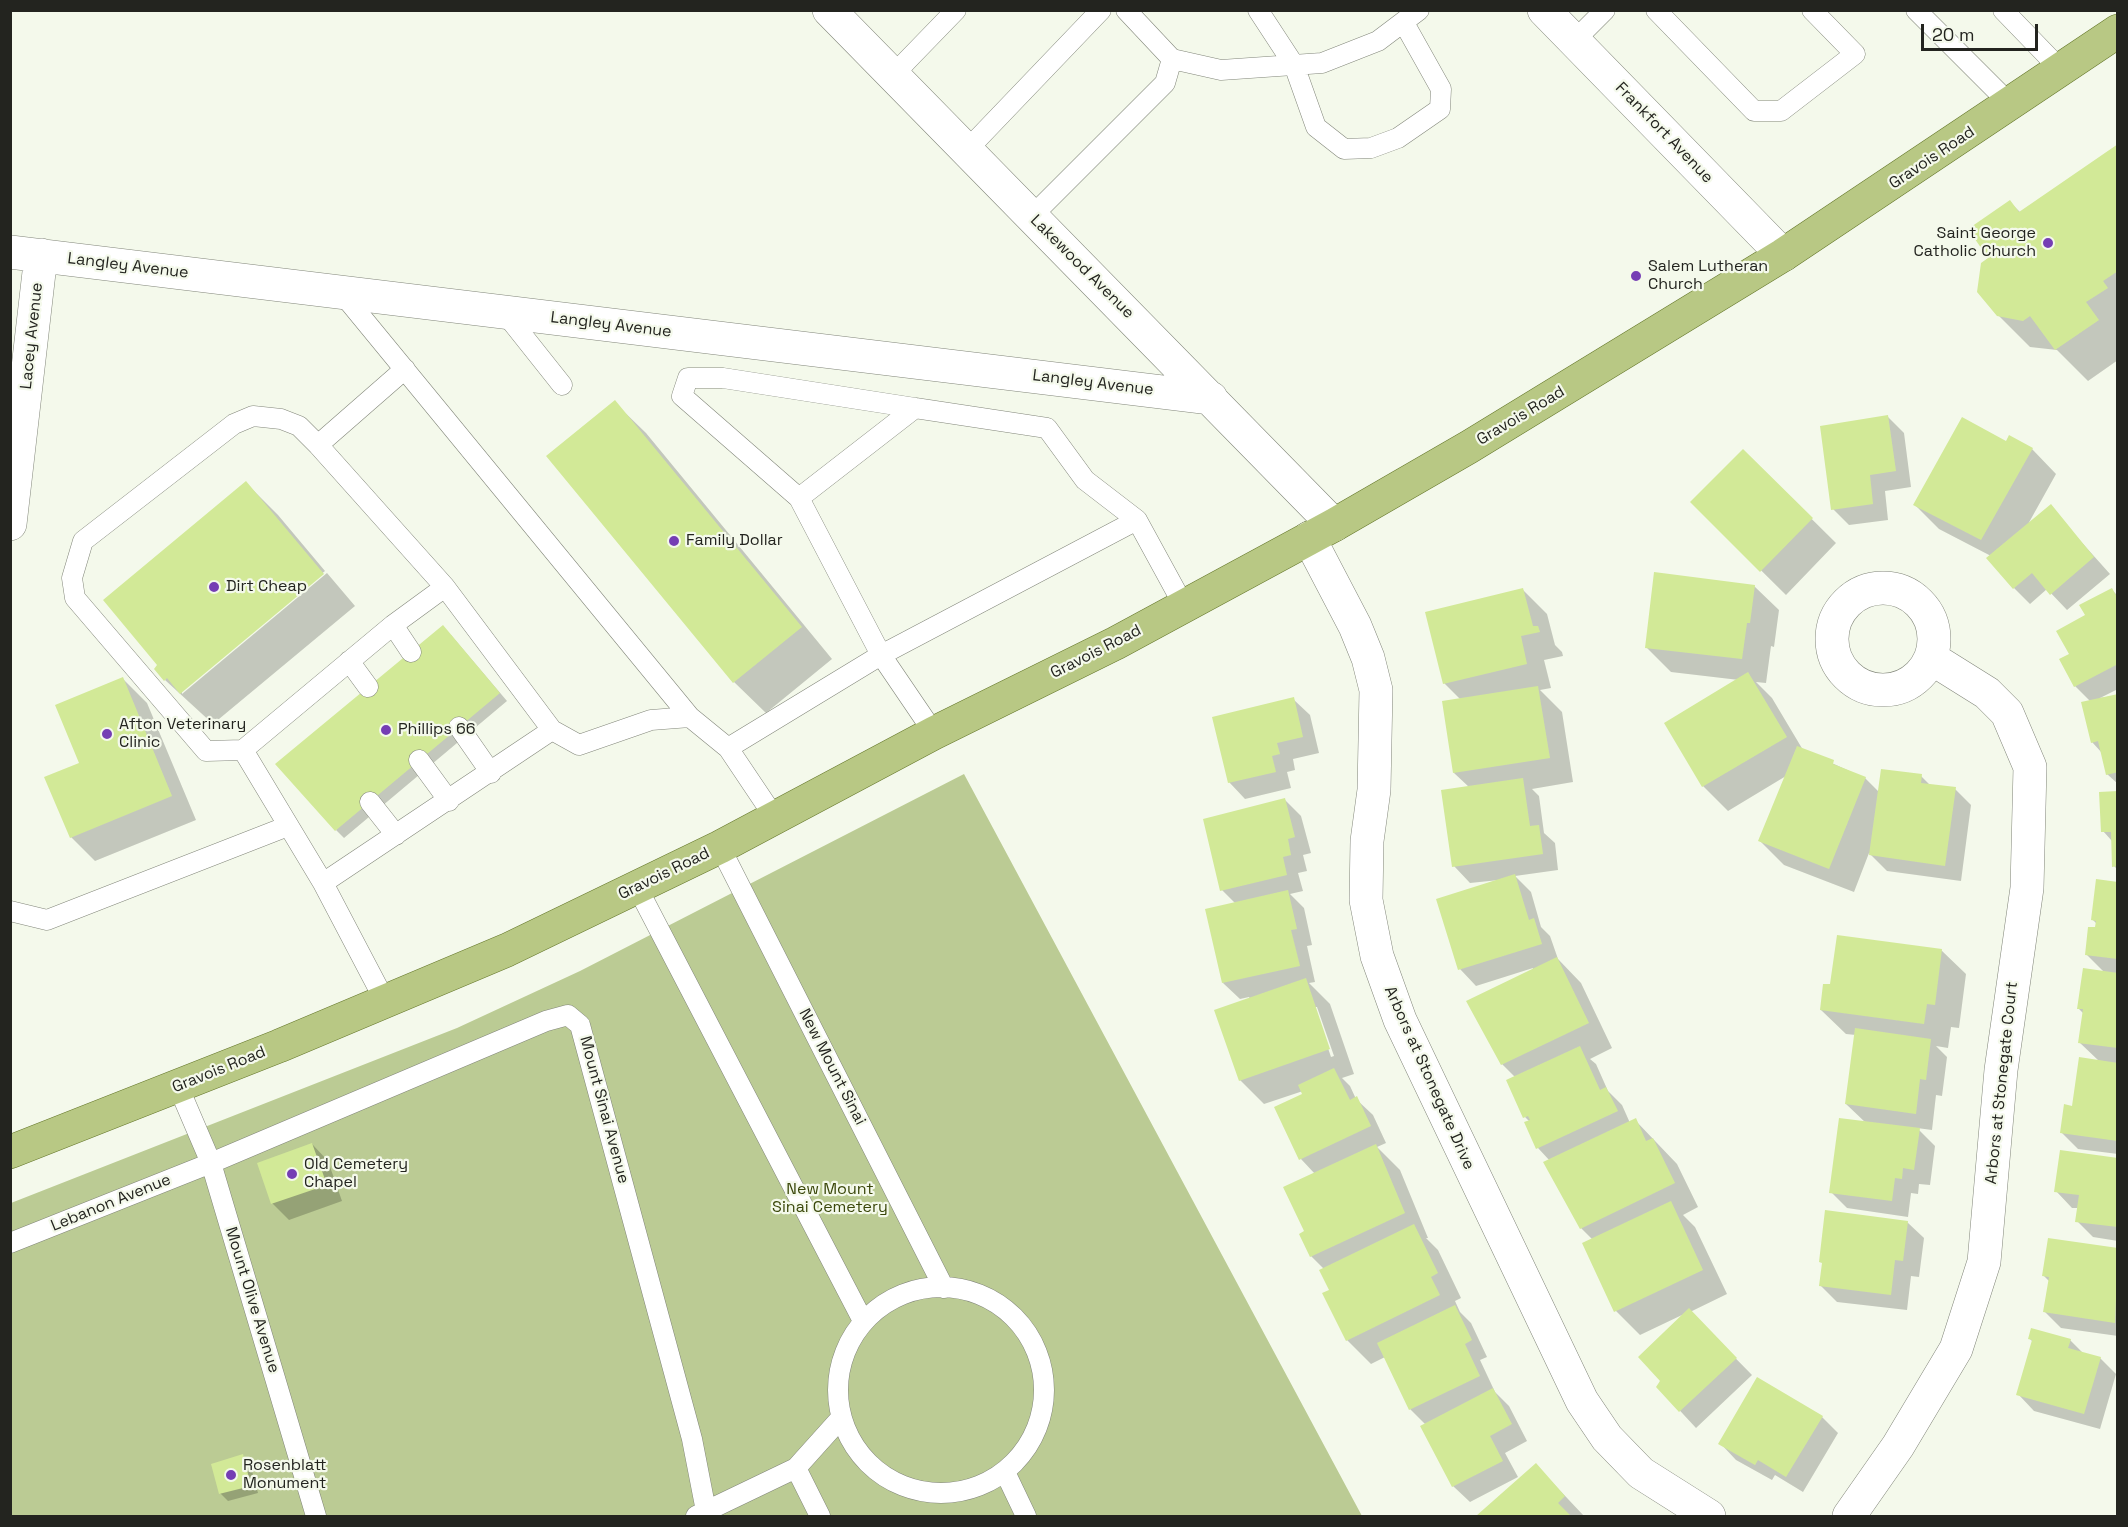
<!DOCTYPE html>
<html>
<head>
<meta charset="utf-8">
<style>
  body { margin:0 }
  #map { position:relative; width:2128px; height:1527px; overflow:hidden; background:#f4f9eb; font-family:"Space Grotesk",sans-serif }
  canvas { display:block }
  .frame { position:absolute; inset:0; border:12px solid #23241f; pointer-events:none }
  .scale { position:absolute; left:1921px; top:24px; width:117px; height:27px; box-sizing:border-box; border:3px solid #23241f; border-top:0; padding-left:8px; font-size:18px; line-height:21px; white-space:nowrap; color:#23241f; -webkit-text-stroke:4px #f4f9eb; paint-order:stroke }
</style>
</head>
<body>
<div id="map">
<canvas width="2128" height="1527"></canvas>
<div class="frame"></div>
<div class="scale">20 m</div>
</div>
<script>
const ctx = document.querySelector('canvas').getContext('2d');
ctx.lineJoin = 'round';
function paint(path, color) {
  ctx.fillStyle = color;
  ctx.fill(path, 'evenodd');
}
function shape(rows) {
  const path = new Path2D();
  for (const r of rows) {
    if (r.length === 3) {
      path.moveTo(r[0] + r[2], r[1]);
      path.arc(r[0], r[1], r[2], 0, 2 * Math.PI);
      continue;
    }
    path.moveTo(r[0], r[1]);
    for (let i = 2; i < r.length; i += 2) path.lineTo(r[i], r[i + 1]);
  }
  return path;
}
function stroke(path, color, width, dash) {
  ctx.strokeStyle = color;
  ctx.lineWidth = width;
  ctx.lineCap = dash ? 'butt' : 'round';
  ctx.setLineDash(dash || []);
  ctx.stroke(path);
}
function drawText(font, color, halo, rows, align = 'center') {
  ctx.font = font + ' "Space Grotesk",sans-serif';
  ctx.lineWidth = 4.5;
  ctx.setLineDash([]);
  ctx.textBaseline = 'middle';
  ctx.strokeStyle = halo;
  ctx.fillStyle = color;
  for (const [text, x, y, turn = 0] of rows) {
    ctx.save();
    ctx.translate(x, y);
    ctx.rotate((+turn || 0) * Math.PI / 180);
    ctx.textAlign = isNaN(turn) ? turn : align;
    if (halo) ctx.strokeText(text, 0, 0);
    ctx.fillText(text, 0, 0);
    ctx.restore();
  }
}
paint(shape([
  [964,774,1362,1516,11,1516,11,1203,457,1028,580,971]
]), '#bbcb94');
paint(shape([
  [2118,146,2118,360,2088,381,2057,350,2030,347,1998,315,1990,258,2010,202,2021,213],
  [614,402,646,433,832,659,766,713,734,682],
  [1888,417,1904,433,1911,487,1885,491,1888,520,1849,525,1833,509],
  [2006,443,2032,449,2056,474,2027,526,2050,507,2110,574,2067,610,2047,589,2030,604,2014,588,1991,556,1939,529,1915,505],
  [1743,451,1836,543,1786,595,1692,502],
  [246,483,278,515,325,571,182,690,182,694,327,573,355,606,213,724,165,680],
  [1754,586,1779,610,1774,647,1771,646,1766,683,1756,682,1772,698,1803,750,1865,778,1879,792,1921,776,1931,786,1955,789,1971,805,1961,881,1887,871,1869,853,1854,892,1784,865,1760,841,1786,776,1728,811,1703,786,1739,680,1671,672,1646,647],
  [1523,590,1547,614,1555,645,1562,652,1563,656,1544,660,1551,688,1540,690,1562,712,1573,782,1532,789,1539,796,1544,833,1555,843,1558,870,1515,876,1531,892,1541,927,1550,936,1558,959,1581,983,1612,1048,1590,1059,1596,1064,1608,1091,1622,1105,1630,1123,1635,1120,1677,1164,1698,1207,1683,1215,1695,1227,1727,1294,1690,1312,1752,1375,1696,1428,1658,1387,1682,1315,1640,1335,1616,1311,1593,1240,1581,1228,1550,1161,1538,1148,1530,1122,1525,1117,1515,1077,1502,1064,1533,968,1476,986,1460,969,1499,880,1470,883,1454,866,1469,787,1454,773,1461,700,1444,683],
  [2112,590,2118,596,2118,689,2100,698,2118,695,2118,784,2107,774,2102,753,2092,742,2091,702,2075,686,2061,660,2071,654,2087,616],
  [451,635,507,701,344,838,336,830],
  [123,679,147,703,196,820,95,861,71,837,81,763],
  [1293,699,1310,715,1319,753,1293,759,1295,770,1287,772,1291,788,1245,799,1229,782],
  [2118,792,2118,870,2114,866,2112,841,2103,831],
  [1285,800,1301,816,1311,853,1303,855,1307,871,1298,873,1303,891,1290,894,1304,908,1312,945,1307,946,1315,982,1309,983,1330,1004,1354,1074,1342,1078,1350,1086,1356,1099,1373,1115,1386,1143,1377,1147,1400,1170,1428,1238,1426,1238,1438,1250,1461,1298,1455,1301,1460,1312,1471,1323,1487,1357,1480,1360,1495,1392,1509,1406,1527,1441,1505,1453,1518,1477,1470,1502,1453,1486,1426,1425,1410,1409,1385,1357,1371,1364,1347,1340,1324,1269,1311,1256,1306,1232,1315,1174,1301,1159,1303,1091,1264,1104,1240,1080,1250,999,1249,997,1240,999,1223,983,1236,904,1222,890],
  [1314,1007,1317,1007,1334,1056,1331,1057],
  [2118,884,2118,1154,2078,1149,2062,1133,2099,1061,2079,1042,2084,1014,2078,1008,2105,973,2086,954,2096,929,2097,924,2092,919],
  [1941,950,1966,974,1959,1028,1951,1027,1948,1048,1936,1046,1947,1057,1942,1096,1936,1095,1932,1130,1917,1128,1935,1146,1930,1185,1919,1184,1918,1194,1911,1193,1908,1217,1847,1208,1831,1192,1866,1123,1846,1104,1856,1035,1846,1034,1821,1010,1832,986],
  [312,1144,328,1161,342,1201,289,1220,272,1203],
  [2118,1159,2118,1241,2093,1237,2077,1221,2079,1208,2072,1208,2056,1191],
  [1907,1222,1924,1238,1919,1277,1911,1276,1907,1310,1837,1302,1821,1286],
  [2118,1250,2118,1336,2061,1328,2045,1312,2050,1282,2044,1276],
  [2030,1339,2070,1340,2083,1353,2100,1358,2116,1374,2100,1429,2034,1411,2018,1394,2033,1342],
  [1822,1417,1838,1433,1803,1492,1775,1475,1772,1480,1736,1460,1720,1443],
  [242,1456,250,1464,258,1493,228,1501,220,1493],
  [1536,1465,1584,1516,1479,1516]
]), '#0003');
paint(shape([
  [2118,144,2118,271,2103,281,2108,288,2086,302,2099,320,2055,350,2030,316,2023,321,1997,316,1977,292,1981,263,1988,258,1968,229,2010,200,2019,212],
  [615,400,802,627,733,683,546,456],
  [1888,415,1896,471,1870,475,1873,504,1831,510,1820,426],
  [1962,417,2006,441,2009,435,2033,448,1981,540,1913,505],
  [1743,449,1813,518,1760,572,1690,502],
  [246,481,324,574,180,694,167,678,164,681,154,669,157,665,103,600],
  [2051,504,2094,557,2050,595,2032,573,2013,589,1986,558],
  [1654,572,1755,585,1750,623,1747,623,1742,659,1645,648],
  [1523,588,1533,626,1538,626,1540,632,1521,636,1527,664,1443,684,1425,612],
  [2112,588,2118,599,2118,664,2074,687,2059,659,2069,654,2056,631,2085,615,2079,605],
  [443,625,500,693,335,831,275,764],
  [1748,672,1787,737,1702,787,1664,723],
  [123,677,172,796,70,838,44,777,79,763,55,705],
  [1538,686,1550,758,1453,773,1442,701],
  [2118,694,2118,772,2106,775,2098,741,2091,743,2081,702],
  [1294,697,1303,737,1277,743,1280,754,1272,756,1276,772,1228,783,1212,717],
  [1797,746,1834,760,1833,764,1866,777,1829,869,1758,841],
  [1881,769,1922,774,1921,783,1956,787,1945,866,1869,855],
  [1523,778,1530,826,1539,825,1543,854,1452,867,1441,790],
  [2118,791,2118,866,2112,867,2111,832,2101,832,2099,792],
  [1285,798,1295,837,1288,839,1291,855,1283,857,1287,875,1220,891,1203,819],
  [1515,874,1529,920,1534,918,1542,944,1458,970,1436,899],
  [2096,879,2118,882,2118,959,2085,955,2088,927,2095,927,2096,921,2091,920],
  [1288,890,1297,929,1291,930,1300,966,1222,983,1205,909],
  [1837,935,1942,949,1935,1005,1927,1004,1924,1024,1820,1010,1823,984,1830,984],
  [1557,957,1589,1023,1501,1065,1466,1001],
  [2083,968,2118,973,2118,1048,2078,1043,2083,1009,2077,1009],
  [1306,978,1330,1049,1239,1081,1214,1010],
  [1855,1028,1931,1039,1926,1080,1920,1079,1916,1114,1845,1104],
  [1580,1046,1600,1090,1606,1087,1618,1111,1536,1149,1524,1122,1530,1120,1528,1116,1523,1118,1506,1080],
  [2079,1057,2118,1063,2118,1141,2060,1133,2064,1104,2072,1106],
  [1334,1068,1350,1100,1357,1096,1371,1126,1299,1160,1274,1107,1302,1094,1298,1085],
  [1636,1118,1646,1141,1653,1138,1675,1183,1580,1229,1543,1162],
  [1839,1118,1920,1128,1914,1170,1903,1168,1902,1179,1895,1178,1892,1201,1829,1193],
  [312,1143,327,1185,271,1204,257,1163],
  [1376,1144,1405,1213,1310,1257,1299,1234,1304,1231,1283,1187],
  [2060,1150,2118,1158,2118,1227,2075,1222,2079,1195,2054,1192],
  [1671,1201,1703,1270,1614,1312,1582,1243],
  [1825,1210,1908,1221,1903,1261,1895,1260,1891,1295,1819,1286,1822,1263,1819,1262],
  [1414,1224,1438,1273,1431,1277,1440,1295,1346,1341,1322,1293,1329,1290,1319,1270],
  [2048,1238,2118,1248,2115,1323,2043,1312,2049,1277,2042,1276],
  [1455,1305,1472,1340,1465,1344,1480,1376,1409,1410,1377,1343],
  [1689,1308,1737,1358,1679,1412,1656,1387,1660,1381,1638,1357],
  [2031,1328,2071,1339,2068,1348,2101,1357,2084,1414,2016,1395,2032,1340,2028,1339],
  [1757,1377,1823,1416,1786,1477,1758,1460,1755,1465,1718,1444],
  [1493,1388,1512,1424,1490,1436,1503,1461,1452,1487,1420,1426],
  [243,1454,251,1486,219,1494,211,1464],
  [1536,1463,1565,1496,1558,1503,1571,1516,1476,1516]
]), '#d2e997');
const lane = shape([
  [1126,10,1172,59,1221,70,1322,63,1378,41,1419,10],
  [1258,10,1294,65,1316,127,1344,149,1371,148,1398,138,1440,109,1441,89,1404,23],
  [1656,10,1754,111,1781,111,1855,54,1812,10],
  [1916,10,2011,105],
  [2003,10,2060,69],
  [1574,41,1605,10],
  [893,75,956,10],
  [967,150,1101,10],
  [1032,216,1165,83,1172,59],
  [341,292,690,717],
  [504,312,562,385],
  [318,445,405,369],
  [799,498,682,396,688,378,723,378,915,408],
  [393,625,411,652],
  [349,661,368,687],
  [459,727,491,773],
  [934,733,881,655,799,498,915,408,1047,428,1085,480,1137,520,1184,606],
  [728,748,881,655,1137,520],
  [243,750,206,751,75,598,72,578,83,541,234,424,253,416,281,419,299,426,318,445,445,587],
  [419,760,449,801],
  [370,802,396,835],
  [720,847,944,1288],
  [323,883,552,730],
  [637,887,863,1321],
  [10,911,47,920,288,826],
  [386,1003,323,883,243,750,393,625,445,587,552,730,579,745,651,720,690,717,728,748,775,818],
  [178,1086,211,1163,316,1516],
  [10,1243,211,1163,546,1021,568,1015,580,1025,692,1439,707,1516],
  [941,1390,103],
  [796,1468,820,1516],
  [1005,1472,1026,1516],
  [696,1516,796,1468,840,1419]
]);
const street = shape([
  [829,10,1334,525],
  [1544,10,1783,255],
  [10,252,1211,398],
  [10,524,41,255],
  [1309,538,1355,626,1368,658,1376,690,1374,790,1367,841,1366,900,1377,956,1400,1020,1582,1401,1607,1438,1641,1473,1709,1516],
  [1883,639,51],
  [1849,1516,1898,1446,1956,1349,1984,1262,2001,1070,2027,888,2030,767,2007,713,1987,693,1931,658]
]);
const primary = shape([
  [10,1152,279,1046,507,950,720,847,934,733,1116,643,1334,525,1469,447,1783,255,2118,31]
]);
stroke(lane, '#82867a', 21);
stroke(street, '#82867a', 34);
stroke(primary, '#65772b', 34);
stroke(lane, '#fff', 20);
stroke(street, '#fff', 33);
stroke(primary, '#b8c884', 33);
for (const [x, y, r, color] of [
  [2048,243,6,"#753eb4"],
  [1636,276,6,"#753eb4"],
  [674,541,6,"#753eb4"],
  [214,587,6,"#753eb4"],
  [386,730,6,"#753eb4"],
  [107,734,6,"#753eb4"],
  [292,1174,6,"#753eb4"],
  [231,1475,6,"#753eb4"]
]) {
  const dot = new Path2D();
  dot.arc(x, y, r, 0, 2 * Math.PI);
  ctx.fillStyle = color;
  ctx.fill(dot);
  stroke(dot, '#f4f9eb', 2);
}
drawText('16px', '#23241f', '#f4f9eb', [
  ["Frankfort Avenue",1664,133,46],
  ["Gravois Road",1932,158,-34],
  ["Langley Avenue",128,266,7],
  ["Lakewood Avenue",1082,267,45],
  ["Langley Avenue",611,325,7],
  ["Lacey Avenue",32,336,-84],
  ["Langley Avenue",1093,383,7],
  ["Gravois Road",1521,416,-31],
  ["Gravois Road",1096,652,-27],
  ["Gravois Road",664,874,-26],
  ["New Mount Sinai",832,1067,63],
  ["Gravois Road",219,1070,-22],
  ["Arbors at Stonegate Drive",1429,1078,66],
  ["Arbors at Stonegate Court",2002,1083,-84],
  ["Mount Sinai Avenue",604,1110,75],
  ["Lebanon Avenue",111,1203,-22],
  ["Mount Olive Avenue",252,1300,73]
]);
drawText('16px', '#23241f', '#f4f9eb', [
  ["Saint George",2036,234,"right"],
  ["Catholic Church",2036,252,"right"],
  ["Salem Lutheran",1648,267],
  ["Church",1648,285],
  ["Family Dollar",686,541],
  ["Dirt Cheap",226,587],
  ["Afton Veterinary",119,725],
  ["Clinic",119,743],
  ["Phillips 66",398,730],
  ["Old Cemetery",304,1165],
  ["Chapel",304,1183],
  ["Rosenblatt",243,1466],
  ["Monument",243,1484]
], 'left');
drawText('16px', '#3a470a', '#f4f9eb', [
  ["New Mount",830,1190],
  ["Sinai Cemetery",830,1208]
]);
</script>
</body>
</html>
